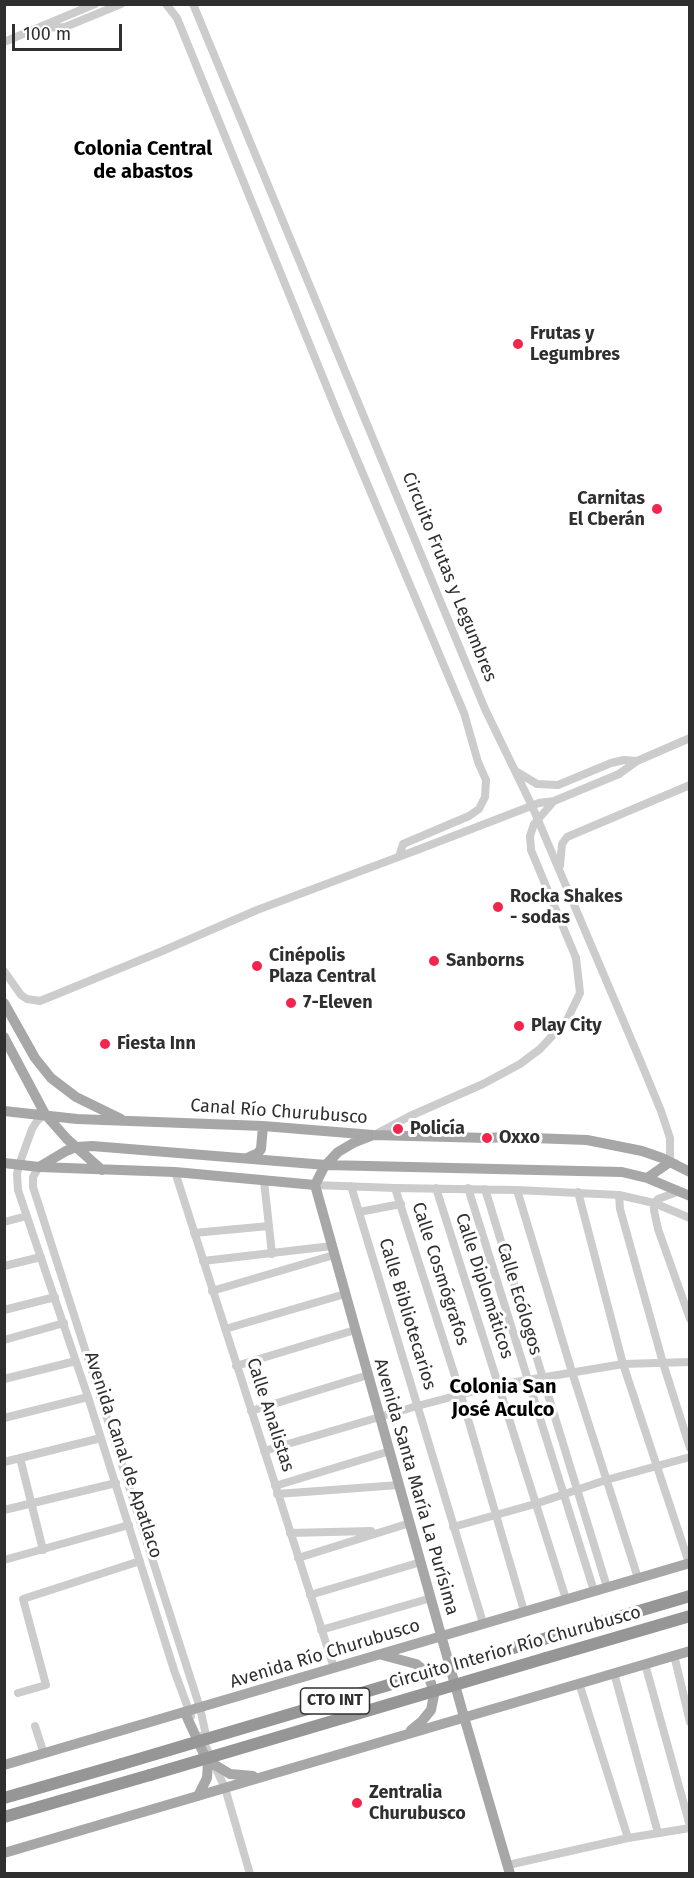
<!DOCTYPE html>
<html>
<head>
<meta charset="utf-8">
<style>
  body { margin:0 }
  #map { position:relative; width:694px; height:1878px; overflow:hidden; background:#fff; font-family:"Fira Sans",sans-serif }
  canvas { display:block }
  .frame { position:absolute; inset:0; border:6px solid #2f2f2f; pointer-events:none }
  .scale { position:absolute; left:12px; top:24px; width:110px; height:27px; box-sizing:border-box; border:3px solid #2f2f2f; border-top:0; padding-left:8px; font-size:18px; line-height:21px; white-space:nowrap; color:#2f2f2f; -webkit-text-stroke:4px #fff; paint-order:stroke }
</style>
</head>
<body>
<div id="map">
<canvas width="694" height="1878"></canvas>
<div class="frame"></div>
<div class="scale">100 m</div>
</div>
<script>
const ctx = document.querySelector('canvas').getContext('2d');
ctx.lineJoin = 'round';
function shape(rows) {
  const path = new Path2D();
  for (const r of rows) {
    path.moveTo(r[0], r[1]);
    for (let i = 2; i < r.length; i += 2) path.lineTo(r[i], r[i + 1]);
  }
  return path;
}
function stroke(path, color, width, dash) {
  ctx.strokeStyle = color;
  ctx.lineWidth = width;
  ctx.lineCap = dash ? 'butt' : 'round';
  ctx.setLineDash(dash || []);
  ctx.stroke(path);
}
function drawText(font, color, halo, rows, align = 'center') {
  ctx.font = font + ' "Fira Sans",sans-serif';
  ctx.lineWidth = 6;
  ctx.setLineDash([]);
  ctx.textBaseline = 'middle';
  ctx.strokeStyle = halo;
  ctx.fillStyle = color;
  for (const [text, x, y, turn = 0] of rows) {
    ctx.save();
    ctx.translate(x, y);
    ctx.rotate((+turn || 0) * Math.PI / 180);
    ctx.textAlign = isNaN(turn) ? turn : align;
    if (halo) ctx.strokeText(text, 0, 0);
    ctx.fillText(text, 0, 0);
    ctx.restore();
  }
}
stroke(shape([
  [166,4,177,18,190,50,339,417,464,713,478,762,486,780,485,797,479,809,469,816,403,844,399,857],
  [193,4,485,709,532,806,640,1060,661,1111,670,1138,670,1162,675,1163],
  [41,28,65,27,121,4],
  [4,42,95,4],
  [517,772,537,784,558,785,611,763,624,760,637,761],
  [619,774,637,761,690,738],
  [560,866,562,844,567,837,690,785],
  [4,971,21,995,27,999,40,1001,160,952,257,910,417,850],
  [45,1114,37,1121,32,1129,19,1165,17,1174,18,1190,88,1397,174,1670,191,1716],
  [374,1135,410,1116,483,1084,520,1064,540,1049,567,1020,580,993,576,958],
  [39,1167,33,1177,33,1187,200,1708,207,1740],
  [175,1172,334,1668],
  [264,1181,272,1254],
  [315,1185,395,1188,517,1190,619,1195,654,1203,690,1218],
  [351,1186,483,1623],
  [395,1188,461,1395,524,1611],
  [436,1188,566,1599],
  [468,1188,594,1591],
  [485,1189,607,1587],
  [517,1190,572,1372,638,1578],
  [680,1191,658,1199,654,1203,654,1210,658,1229,690,1319],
  [578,1192,623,1364,689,1563],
  [619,1195,620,1209,663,1363,690,1448],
  [359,1212,401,1204],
  [4,1222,27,1216],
  [194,1233,269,1226],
  [203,1261,332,1246],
  [4,1266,41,1257],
  [212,1291,334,1255],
  [4,1310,55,1297],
  [225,1329,345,1294],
  [4,1340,64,1323],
  [236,1366,355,1330],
  [4,1379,76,1361],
  [251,1411,368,1375],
  [4,1418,88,1397],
  [264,1451,417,1406,498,1385,623,1364,690,1362],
  [20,1458,43,1550],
  [4,1462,101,1438],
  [275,1486,390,1451],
  [277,1494,399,1485],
  [4,1510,116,1483],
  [453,1527,535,1504,606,1480,690,1457],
  [290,1533,371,1531],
  [298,1558,410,1523],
  [4,1560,129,1525],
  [310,1595,421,1562],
  [321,1630,431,1598],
  [674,1655,690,1722],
  [645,1664,690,1826],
  [614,1673,658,1833],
  [579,1683,628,1838],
  [18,1693,46,1685,23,1599,140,1561],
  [35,1726,44,1754],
  [201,1736,225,1788,250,1874],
  [508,1865,628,1838,690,1828]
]), '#ccc', 8);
stroke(shape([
  [4,1003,35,1058,51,1078,76,1097,121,1119],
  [4,1037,45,1114,67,1139,102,1170],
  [4,1111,77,1119,263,1126,373,1135,487,1138,505,1137,587,1140,642,1151,662,1158,690,1172],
  [373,1135,355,1142,338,1152,324,1167,315,1185,464,1717,510,1874],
  [247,1158,258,1153,261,1149,263,1126],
  [4,1163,39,1167,175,1172,315,1185],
  [39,1167,66,1151,76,1147,92,1146,326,1165,622,1172,647,1178,690,1196],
  [647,1178,670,1162],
  [382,1655,416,1664,425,1671,431,1683,434,1695,431,1710,422,1721,411,1730],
  [185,1713,208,1763,207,1778,198,1796],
  [4,1765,690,1563],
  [215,1765,230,1774,253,1776],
  [4,1853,690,1651]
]), '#a7a7a7', 10);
stroke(shape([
  [547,1638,690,1596],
  [546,1658,690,1616],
  [4,1798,122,1764],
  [4,1817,150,1775]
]), '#969696', 12);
stroke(shape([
  [417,850,539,803,554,801],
  [576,958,531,850,530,836,534,824,554,801,619,774]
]), '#ccc', 8);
stroke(shape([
  [122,1764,547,1638],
  [150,1775,546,1658]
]), '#969696', 12);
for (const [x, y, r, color] of [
  [518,344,6,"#f1254e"],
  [657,509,6,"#f1254e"],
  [498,907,6,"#f1254e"],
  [434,961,6,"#f1254e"],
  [257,966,6,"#f1254e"],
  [291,1003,6,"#f1254e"],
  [519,1026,6,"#f1254e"],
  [105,1044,6,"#f1254e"],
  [398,1129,6,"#f1254e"],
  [487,1138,6,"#f1254e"],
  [357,1803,6,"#f1254e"]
]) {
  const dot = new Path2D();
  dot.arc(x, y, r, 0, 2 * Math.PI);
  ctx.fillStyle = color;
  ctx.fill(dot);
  stroke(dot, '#fff', 2);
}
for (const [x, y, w] of [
  [335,1701,69]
]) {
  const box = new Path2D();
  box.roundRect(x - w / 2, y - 13, w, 26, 4.5);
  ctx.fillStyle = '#fff';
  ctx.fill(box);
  stroke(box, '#2f2f2f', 1.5);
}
drawText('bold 16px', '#2f2f2f', null, [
  ["CTO INT",335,1701]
]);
drawText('bold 18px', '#2f2f2f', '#fff', [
  ["Frutas y",530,334],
  ["Legumbres",530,355],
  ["Carnitas",645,499,"right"],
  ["El Cberán",645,520,"right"],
  ["Rocka Shakes",510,897],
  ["- sodas",510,918],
  ["Cinépolis",269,956],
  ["Plaza Central",269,977],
  ["Sanborns",446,961],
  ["7-Eleven",303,1003],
  ["Play City",531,1026],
  ["Fiesta Inn",117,1044],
  ["Policía",410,1129],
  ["Oxxo",499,1138],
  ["Zentralia",369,1793],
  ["Churubusco",369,1814]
], 'left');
drawText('18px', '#2f2f2f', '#fff', [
  ["Circuito Frutas y Legumbres",449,577,68],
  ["Canal Río Churubusco",279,1112,4],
  ["Calle Cosmógrafos",440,1274,72],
  ["Calle Diplomáticos",484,1286,72],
  ["Calle Ecólogos",519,1299,73],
  ["Calle Bibliotecarios",407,1314,73],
  ["Calle Analistas",270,1415,72],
  ["Avenida Canal de Apatlaco",123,1455,72],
  ["Avenida Santa María La Purísima",416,1487,74],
  ["Circuito Interior Río Churubusco",515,1648,-16],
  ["Avenida Río Churubusco",325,1654,-17]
]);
drawText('bold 20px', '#000', '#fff', [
  ["Colonia Central",143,149],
  ["de abastos",143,172],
  ["Colonia San",503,1387],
  ["José Aculco",503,1410]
]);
</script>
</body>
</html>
